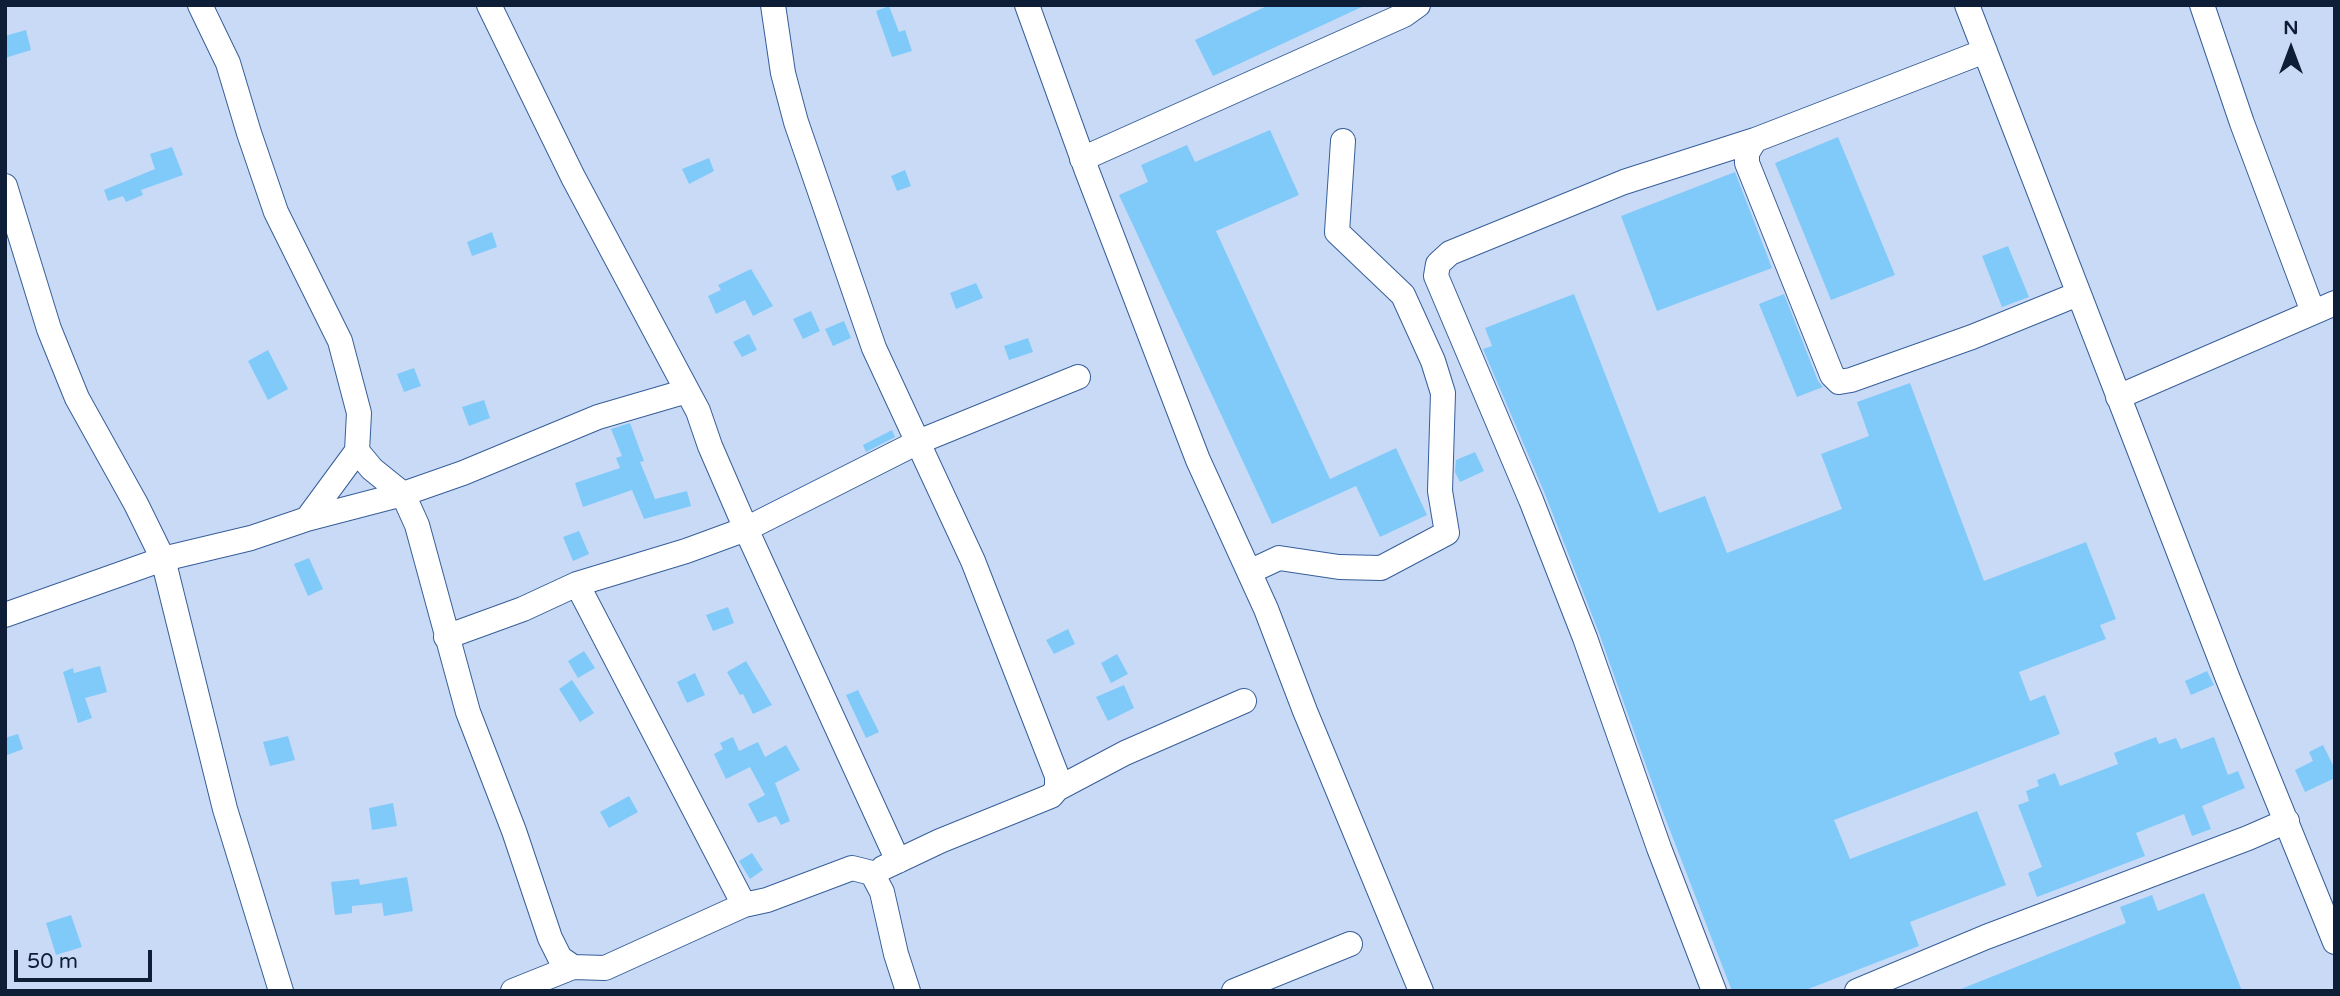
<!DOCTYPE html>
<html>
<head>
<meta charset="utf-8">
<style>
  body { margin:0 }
  #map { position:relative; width:2340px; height:996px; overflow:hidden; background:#c8daf5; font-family:"Varela Round",sans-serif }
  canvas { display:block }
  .frame { position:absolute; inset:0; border:7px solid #0d1e36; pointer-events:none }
  .north { position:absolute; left:2256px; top:14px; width:70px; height:70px; -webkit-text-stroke:5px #c8daf5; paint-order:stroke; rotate:0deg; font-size:19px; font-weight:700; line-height:28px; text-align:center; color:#0d1e36 }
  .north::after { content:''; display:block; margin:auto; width:24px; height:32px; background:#0d1e36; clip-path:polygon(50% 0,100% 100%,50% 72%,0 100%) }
  .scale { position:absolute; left:14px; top:950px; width:138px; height:32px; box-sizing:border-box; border:4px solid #0d1e36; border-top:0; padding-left:9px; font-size:21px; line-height:24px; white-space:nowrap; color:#0d1e36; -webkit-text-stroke:5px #c8daf5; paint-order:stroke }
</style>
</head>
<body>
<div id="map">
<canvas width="2340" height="996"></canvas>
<div class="frame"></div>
<div class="north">N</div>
<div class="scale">50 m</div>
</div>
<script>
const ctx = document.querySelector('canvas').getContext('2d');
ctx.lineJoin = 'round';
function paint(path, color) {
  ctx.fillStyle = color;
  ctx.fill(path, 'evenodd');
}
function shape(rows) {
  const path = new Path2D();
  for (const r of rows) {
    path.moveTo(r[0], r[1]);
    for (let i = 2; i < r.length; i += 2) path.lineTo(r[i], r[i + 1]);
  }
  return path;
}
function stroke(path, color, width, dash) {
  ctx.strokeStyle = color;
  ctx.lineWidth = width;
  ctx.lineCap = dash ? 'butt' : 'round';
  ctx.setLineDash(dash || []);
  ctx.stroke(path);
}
paint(shape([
  [1269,5,1366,5,1213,76,1195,40],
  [889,6,899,32,905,30,912,51,892,57,876,11],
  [26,30,31,50,5,58,5,36],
  [1270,130,1299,195,1216,231,1330,479,1396,448,1427,515,1380,537,1356,486,1272,524,1119,195,1148,182,1141,165,1187,145,1195,162],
  [1838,137,1895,275,1831,300,1775,163],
  [172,147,183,175,141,190,143,195,126,202,123,196,108,201,104,190,155,169,150,154],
  [709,158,714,171,689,184,682,169],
  [905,170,911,186,897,191,891,176],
  [1735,172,1772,268,1657,311,1621,216],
  [492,232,497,247,472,256,467,242],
  [2008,246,2029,297,2002,307,1982,256],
  [751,269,773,306,753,316,745,300,716,314,708,296,721,290,718,285],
  [976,283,983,298,956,309,950,293],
  [1574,294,1659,513,1705,496,1727,553,1842,509,1821,454,1869,436,1857,402,1910,383,1984,581,2086,542,2116,619,2100,625,2106,639,2019,672,2030,701,2045,695,2060,734,1834,820,1850,859,1977,811,2006,885,1910,922,1919,946,1803,991,1732,991,1659,802,1599,633,1545,494,1483,349,1492,346,1485,328],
  [1784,294,1818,381,1823,387,1797,397,1759,304],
  [811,311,820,331,803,339,793,319],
  [844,321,851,338,833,346,825,329],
  [749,334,757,350,742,357,733,342],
  [1028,338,1033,352,1009,360,1004,346],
  [268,350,288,389,268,400,248,361],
  [414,368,421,386,404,392,397,374],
  [484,400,490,418,469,426,462,407],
  [630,423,644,461,640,462,655,499,687,491,691,506,644,519,632,490,583,507,575,483,620,468,616,458,622,456,611,429],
  [892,430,895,437,866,452,863,445],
  [1475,452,1484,471,1460,482,1455,472,1456,460],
  [579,531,589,554,573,561,563,537],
  [309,558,323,589,308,596,294,564],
  [728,607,734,623,713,631,706,615],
  [1068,629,1075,644,1054,654,1046,640],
  [584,651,595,668,578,678,568,661],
  [1117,654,1128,674,1111,683,1101,663],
  [746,661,772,705,753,714,743,694,740,695,727,672],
  [100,666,107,692,85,698,92,718,78,723,63,672,73,668,74,673],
  [2207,671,2214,685,2191,695,2185,681],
  [695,673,705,695,687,703,677,682],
  [572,680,594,713,580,722,559,689],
  [1124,685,1134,708,1108,721,1096,697],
  [858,690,879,732,866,738,846,695],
  [18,734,23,749,5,756,5,738],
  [288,736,295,760,270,766,263,742],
  [733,737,739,751,758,742,765,757,786,745,800,770,775,783,790,821,781,825,776,816,758,823,748,804,765,795,750,767,726,779,714,754,723,749,720,743],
  [2156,737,2159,744,2176,738,2181,749,2214,737,2228,775,2238,771,2245,788,2202,806,2211,829,2192,836,2184,814,2136,833,2145,856,2037,897,2028,873,2042,867,2018,805,2029,801,2026,791,2039,786,2037,780,2055,773,2060,786,2118,764,2114,753],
  [2323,745,2335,769,2335,778,2305,792,2295,770,2313,761,2309,752],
  [629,796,638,812,609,828,600,812],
  [393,803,397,826,372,830,369,808],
  [752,853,763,870,750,879,739,861],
  [407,877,413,911,384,916,382,903,352,906,352,913,335,915,331,882,359,879,360,885],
  [2204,893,2242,991,1956,991,2126,923,2120,907,2152,895,2158,911],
  [71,915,82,947,56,955,46,923]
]), '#80cafa');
const minor = shape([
  [200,5,228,63,249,133,276,212,340,341,359,413,357,451,372,469,403,494,417,525,468,712,514,831,550,938,560,958,573,967,605,968,744,905,767,900,852,868,872,873,882,892,896,954,908,991],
  [489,5,573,177,698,411,710,446,746,529,898,861],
  [773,5,783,73,796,122,874,348,973,561,1057,776,1057,789],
  [1027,5,1087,171,1198,460,1266,609,1305,711,1421,991],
  [1967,5,2228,679,2335,942],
  [2202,5,2242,123,2313,312],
  [1985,51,1755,140,1747,153,1747,163,1832,375,1839,382,1851,380,1972,337,2078,294],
  [1082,159,1404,15,1418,5],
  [5,186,49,329,77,398,136,504,163,559,225,809,281,991],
  [2118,397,2335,303],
  [307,519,403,494,463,473,598,417,687,391],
  [1249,572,1279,558,1339,567,1381,568,1447,533,1440,491,1443,393,1433,361,1403,295,1337,232,1343,141],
  [577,584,744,905],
  [5,615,163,559,251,538,307,519,357,451],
  [446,637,523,609,577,584,686,551,746,529,918,442,1078,377],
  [883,868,940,841,1051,796,1057,789,1125,753,1244,701],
  [513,991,573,967],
  [1234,991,1350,944],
  [1714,991,1659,848,1585,638,1531,500,1436,276,1438,264,1450,253,1624,182,1755,140],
  [1857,991,1986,937,2248,838,2287,821]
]);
stroke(minor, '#375e99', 26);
stroke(minor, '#fff', 24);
</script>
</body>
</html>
